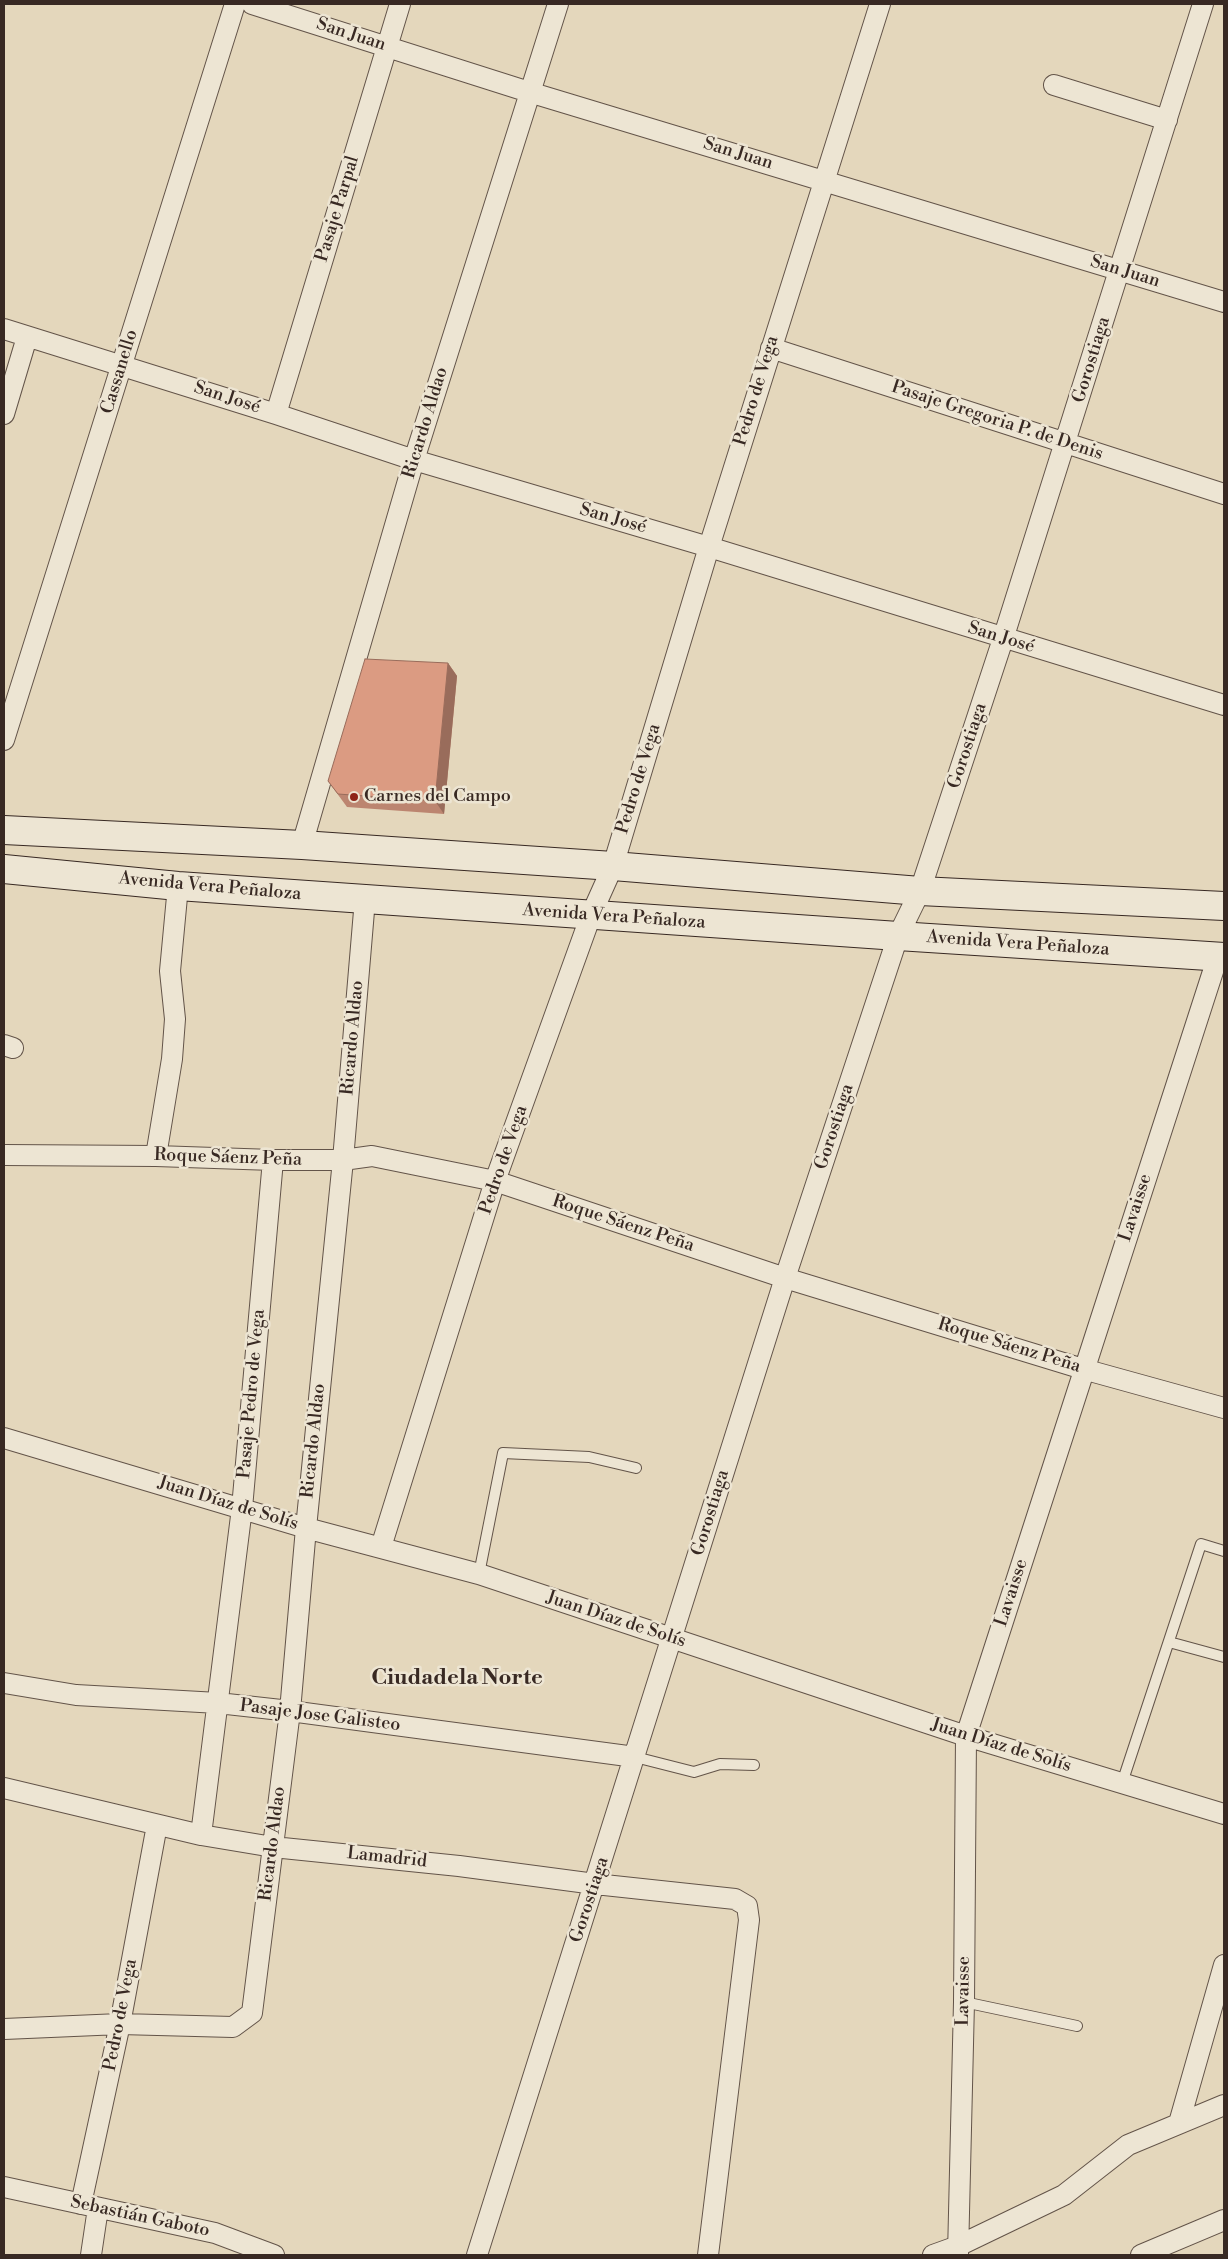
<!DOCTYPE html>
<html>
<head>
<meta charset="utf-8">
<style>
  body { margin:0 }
  #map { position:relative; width:1228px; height:2259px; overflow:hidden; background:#e4d7bc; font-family:"Libre Bodoni",serif }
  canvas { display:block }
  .frame { position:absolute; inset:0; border:5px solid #382923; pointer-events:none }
</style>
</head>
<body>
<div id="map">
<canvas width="1228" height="2259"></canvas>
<div class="frame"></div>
</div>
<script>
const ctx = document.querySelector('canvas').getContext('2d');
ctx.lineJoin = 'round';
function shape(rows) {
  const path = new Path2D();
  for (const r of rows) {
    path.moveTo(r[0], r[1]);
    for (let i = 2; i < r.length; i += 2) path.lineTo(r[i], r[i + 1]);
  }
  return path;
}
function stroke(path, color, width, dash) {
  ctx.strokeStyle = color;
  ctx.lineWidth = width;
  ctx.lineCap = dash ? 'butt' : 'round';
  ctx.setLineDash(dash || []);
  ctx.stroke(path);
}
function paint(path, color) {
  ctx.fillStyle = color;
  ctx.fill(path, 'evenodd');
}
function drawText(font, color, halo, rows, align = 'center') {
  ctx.font = font + ' "Libre Bodoni",serif';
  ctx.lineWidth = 5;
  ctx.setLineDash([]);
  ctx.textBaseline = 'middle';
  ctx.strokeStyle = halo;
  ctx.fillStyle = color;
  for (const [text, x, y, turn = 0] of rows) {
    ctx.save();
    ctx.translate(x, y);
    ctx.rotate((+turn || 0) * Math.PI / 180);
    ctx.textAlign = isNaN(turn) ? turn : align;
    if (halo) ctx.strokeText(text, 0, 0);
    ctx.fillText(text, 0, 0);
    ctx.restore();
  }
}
const service = shape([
  [479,1574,503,1453,589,1457,636,1468],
  [1169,1642,1224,1657],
  [635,1757,694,1772,720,1764,754,1765],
  [1122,1783,1201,1544,1224,1551],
  [964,2002,1077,2026]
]);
const minor = shape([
  [252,4,529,92,1224,302],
  [1054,85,1167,120],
  [4,329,276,414,414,460,709,547,1224,705],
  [771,348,1224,494],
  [4,414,27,337],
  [276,414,400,4],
  [4,740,235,4],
  [302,845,414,460,558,4],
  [4,1045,13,1048],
  [4,1155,156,1156,273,1160,343,1160,372,1156,495,1181,785,1278,1083,1369,1224,1408],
  [156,1156,172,1059,175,1019,170,971,178,886],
  [4,1438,306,1528,479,1574,966,1736,1224,1814],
  [381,1547,495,1181,591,915,613,866,709,547,880,4],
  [4,1683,76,1695,218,1703,290,1711,635,1757],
  [4,1788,201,1835,273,1847,459,1866,595,1884,735,1899,747,1906,749,1920,708,2255],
  [201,1835,242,1508,273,1160],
  [4,2029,120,2024,233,2027,252,2013,290,1711,306,1528,343,1160,365,899],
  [1179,2123,1224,1965],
  [4,2187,215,2233,274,2255],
  [81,2204,120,2024,157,1825],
  [91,2255,98,2208],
  [477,2255,785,1278,898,936,920,891,1003,639,1203,4],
  [933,2255,958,2246,1064,2195,1128,2145,1224,2105],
  [958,2255,964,2002,966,1736,1218,956],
  [1141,2255,1224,2220]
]);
const secondary = shape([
  [4,830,302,845,613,866,920,891,1224,906],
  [4,869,178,886,898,936,1224,957]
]);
stroke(service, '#635449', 12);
stroke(minor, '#635449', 22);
stroke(secondary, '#382923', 30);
stroke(service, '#ede5d3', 10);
stroke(minor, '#ede5d3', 20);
stroke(secondary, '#ede5d3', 28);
paint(shape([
  [448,663,457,676,444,814,347,807,328,781]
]), '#bc8570');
paint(shape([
  [448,663,457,676,444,814,435,801]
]), '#996c5b');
const building = shape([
  [365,659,448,663,435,801,338,794,328,781,365,659]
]);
paint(building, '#db9b82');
stroke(building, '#996c5b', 1);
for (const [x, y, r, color] of [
  [354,797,5,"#8f2418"]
]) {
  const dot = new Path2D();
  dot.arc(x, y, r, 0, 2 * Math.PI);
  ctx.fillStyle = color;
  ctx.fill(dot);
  stroke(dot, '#ede5d3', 2);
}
drawText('18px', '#382923', '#ede5d3', [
  ["San Juan",351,35,18],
  ["San Juan",738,154,17],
  ["Pasaje Parpal",338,209,-73],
  ["San Juan",1125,272,17],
  ["Gorostiaga",1092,360,-73],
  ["Cassanello",120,372,-73],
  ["Pedro de Vega",757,391,-73],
  ["San José",227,398,18],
  ["Pasaje Gregoria P. de Denis",997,421,18],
  ["Ricardo Aldao",426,423,-73],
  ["San José",613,519,16],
  ["San José",1001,638,17],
  ["Gorostiaga",968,746,-72],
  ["Pedro de Vega",639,779,-73],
  ["Avenida Vera Peñaloza",210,887,5],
  ["Avenida Vera Peñaloza",614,917,4],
  ["Avenida Vera Peñaloza",1018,944,4],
  ["Ricardo Aldao",353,1038,-85],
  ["Gorostiaga",835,1127,-72],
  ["Roque Sáenz Peña",228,1158,2],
  ["Pedro de Vega",504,1160,-71],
  ["Lavaisse",1136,1208,-72],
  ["Roque Sáenz Peña",623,1224,18],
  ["Roque Sáenz Peña",1009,1346,17],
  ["Pasaje Pedro de Vega",252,1394,-85],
  ["Ricardo Aldao",314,1441,-84],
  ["Juan Díaz de Solís",228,1504,17],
  ["Gorostiaga",711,1513,-73],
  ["Lavaisse",1012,1593,-72],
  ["Juan Díaz de Solís",616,1620,18],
  ["Pasaje Jose Galisteo",320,1716,7],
  ["Juan Díaz de Solís",1001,1746,17],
  ["Ricardo Aldao",273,1844,-83],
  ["Lamadrid",387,1858,6],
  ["Gorostiaga",590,1900,-72],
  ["Lavaisse",964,1991,-89],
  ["Pedro de Vega",121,2015,-79],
  ["Sebastián Gaboto",140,2217,12]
]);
drawText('18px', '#382923', '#ede5d3', [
  ["Carnes del Campo",364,797]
], 'left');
drawText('bold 22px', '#382923', '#ede5d3', [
  ["Ciudadela Norte",457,1679]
]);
</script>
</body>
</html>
